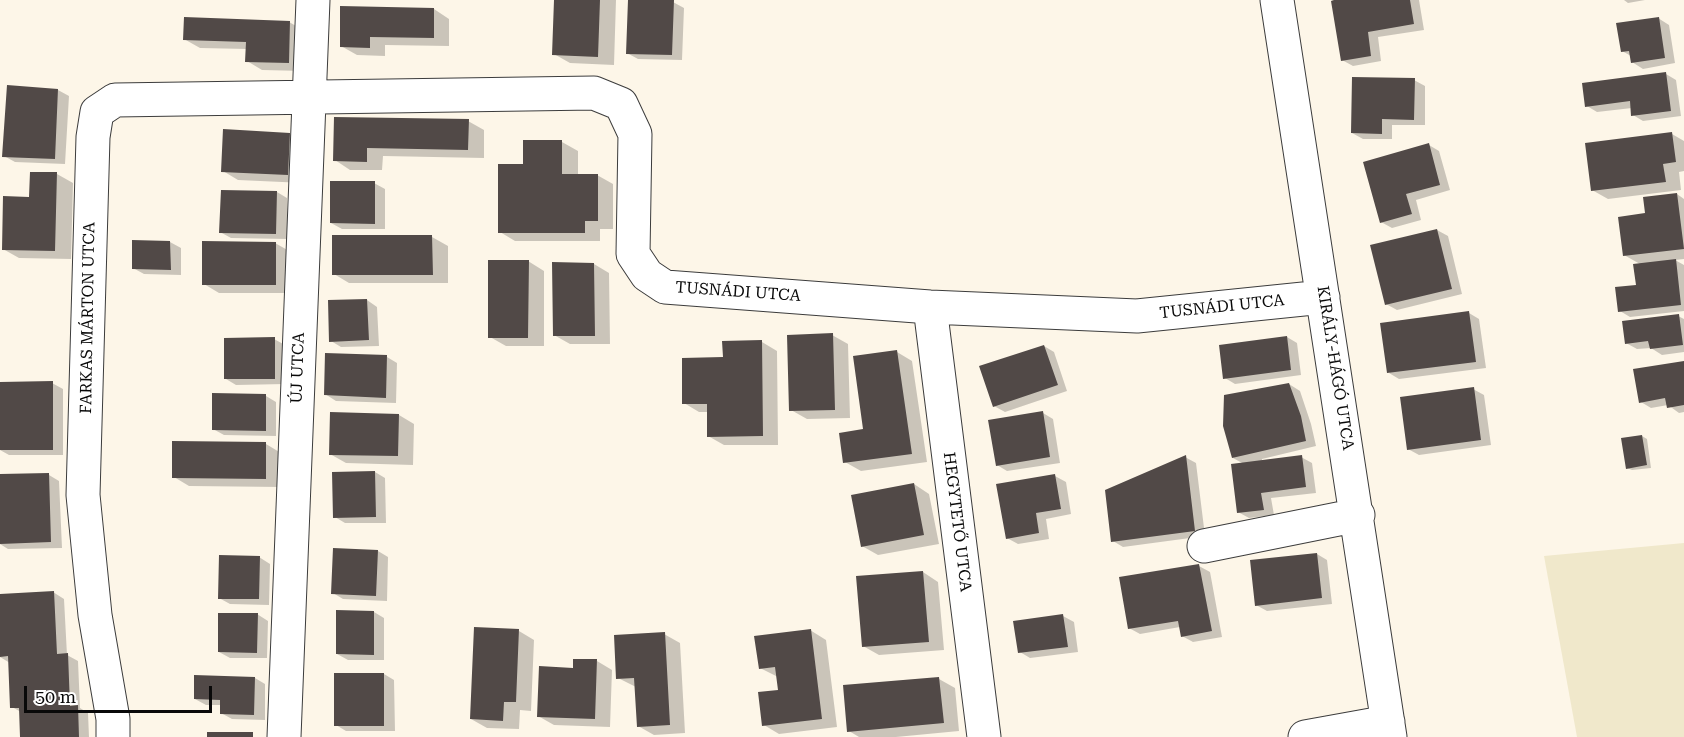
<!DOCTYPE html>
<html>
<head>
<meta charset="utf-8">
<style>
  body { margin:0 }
  #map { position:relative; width:1684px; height:737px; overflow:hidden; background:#fdf6e8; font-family:"Roboto Serif",serif }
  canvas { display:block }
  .scale { position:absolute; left:24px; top:686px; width:188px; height:27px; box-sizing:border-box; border:3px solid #090909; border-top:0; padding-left:8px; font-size:18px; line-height:21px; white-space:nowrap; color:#090909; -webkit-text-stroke:4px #fff; paint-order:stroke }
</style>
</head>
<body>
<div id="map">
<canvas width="1684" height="737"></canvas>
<div class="scale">50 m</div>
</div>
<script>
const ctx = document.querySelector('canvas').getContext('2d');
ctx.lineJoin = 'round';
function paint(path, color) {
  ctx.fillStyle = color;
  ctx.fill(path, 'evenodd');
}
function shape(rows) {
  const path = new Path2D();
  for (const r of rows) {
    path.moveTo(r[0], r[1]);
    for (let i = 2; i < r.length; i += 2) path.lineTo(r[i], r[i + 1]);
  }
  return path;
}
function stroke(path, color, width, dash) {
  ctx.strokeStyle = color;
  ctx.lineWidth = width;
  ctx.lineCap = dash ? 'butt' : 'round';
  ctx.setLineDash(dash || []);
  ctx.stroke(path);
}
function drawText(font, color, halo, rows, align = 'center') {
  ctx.font = font + ' "Roboto Serif",serif';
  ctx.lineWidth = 6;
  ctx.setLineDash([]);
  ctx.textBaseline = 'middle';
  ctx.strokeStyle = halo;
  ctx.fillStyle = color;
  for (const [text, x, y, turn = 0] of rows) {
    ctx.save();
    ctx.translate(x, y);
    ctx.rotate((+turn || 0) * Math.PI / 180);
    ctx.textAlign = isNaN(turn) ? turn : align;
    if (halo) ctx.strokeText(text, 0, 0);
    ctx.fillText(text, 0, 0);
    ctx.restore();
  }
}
paint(shape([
  [1684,543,1684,737,1577,737,1544,556]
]), '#f0e8cb');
paint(shape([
  [556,0,616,0,614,65,570,63,554,54],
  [629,0,673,2,684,8,682,60,638,59,627,53],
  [1344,0,1419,0,1424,30,1378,37,1381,61,1353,66,1342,60],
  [1624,0,1645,0,1628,3],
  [434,9,449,19,449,46,385,45,385,56,357,55,341,46],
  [1658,18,1669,25,1675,63,1643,69,1632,62,1631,56,1622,51],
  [289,22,305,31,304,71,262,70,247,61,247,49,200,48,184,39],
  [1666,74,1676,80,1681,116,1643,121,1633,115,1632,108,1597,112,1587,106],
  [1414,80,1425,86,1425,125,1392,125,1392,139,1363,139,1352,133],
  [8,87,58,90,69,96,65,164,15,162,4,156],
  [335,118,468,121,484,130,484,158,383,156,382,170,350,170,335,160],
  [290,134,305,143,304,183,238,180,223,171],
  [1672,134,1684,141,1684,171,1679,172,1681,190,1608,199,1592,190],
  [562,142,578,151,578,175,597,175,613,184,613,229,600,229,600,241,515,241,500,232,524,165],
  [1429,145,1439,151,1450,190,1416,200,1421,220,1392,228,1381,222],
  [57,174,73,183,71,259,19,258,3,249,30,198],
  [374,183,385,189,385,229,342,229,331,223],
  [277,192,287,198,287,239,231,238,220,232],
  [1677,194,1684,199,1684,259,1675,260,1684,265,1684,311,1630,317,1620,311,1637,286,1640,264,1624,255,1647,215],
  [1437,230,1448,236,1462,294,1397,310,1386,304],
  [334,237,432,237,448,246,448,283,349,283,334,274],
  [133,242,170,242,181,248,181,275,144,274,133,268],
  [275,243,291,252,291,293,219,293,204,284],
  [528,261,544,271,544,346,506,346,490,337],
  [594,264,609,273,610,344,570,344,554,335],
  [367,300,377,307,379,346,341,347,331,341],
  [1469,313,1479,319,1486,368,1399,379,1389,373],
  [1678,316,1684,319,1684,352,1662,355,1651,348,1637,349,1626,343],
  [832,335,848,344,850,418,807,419,791,410],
  [1287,337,1297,343,1301,375,1235,384,1225,378],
  [274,339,285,345,286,384,236,385,226,379],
  [762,342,777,351,778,445,724,445,708,436,708,412,699,412,684,403,724,359],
  [1044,346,1054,352,1067,391,1005,412,994,406],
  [897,352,912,361,927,462,861,471,845,462,865,430],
  [387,357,397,363,396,403,336,401,325,394],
  [1684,362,1684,412,1679,413,1668,405,1651,408,1641,402],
  [0,383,52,383,63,389,63,455,9,455,0,450],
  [1289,384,1300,391,1311,424,1316,446,1262,459,1262,461,1301,457,1312,463,1316,493,1271,498,1274,515,1249,518,1238,512,1244,464,1233,458],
  [1473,389,1484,395,1491,445,1419,455,1408,449],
  [266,396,276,402,276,436,224,435,213,429],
  [1043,413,1053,419,1060,463,1007,471,997,465],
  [399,415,414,424,413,465,346,463,330,454],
  [1642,436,1647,439,1651,468,1632,470,1627,468],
  [266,444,281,453,281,487,189,486,174,477],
  [1185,457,1196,463,1205,536,1123,547,1113,541],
  [375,472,385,478,386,523,345,523,335,517],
  [49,475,59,481,62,548,8,549,0,544,0,476],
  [1055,476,1066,482,1071,514,1046,519,1049,539,1018,544,1007,538],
  [914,484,929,494,939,544,878,555,862,546],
  [378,551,388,557,387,601,343,599,333,593],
  [1317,554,1327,560,1332,604,1267,611,1256,605],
  [259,557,270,564,269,605,230,604,219,598],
  [1199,566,1210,572,1222,637,1193,642,1182,636,1180,627,1140,634,1129,628],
  [923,572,938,582,944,650,879,655,863,646],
  [53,592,64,599,67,655,78,661,80,708,88,713,89,737,22,737,21,712,12,707,10,663,0,657,0,595],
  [374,612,384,618,384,660,348,660,337,654],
  [257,614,268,621,267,658,230,658,219,652],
  [1063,616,1074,622,1078,652,1030,658,1020,652],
  [810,630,826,640,837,727,779,734,764,725,779,691,778,677,760,668],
  [519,631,534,640,531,711,520,710,519,729,487,728,471,719],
  [664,634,680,643,685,733,654,735,638,726,636,687,618,678],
  [597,661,612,670,610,727,554,725,538,716],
  [384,674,394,680,395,731,346,731,336,725],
  [255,678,265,684,265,720,232,719,221,713,222,705,206,705,195,699],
  [939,679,955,688,959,731,896,737,859,737,849,731]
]), '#0003');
paint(shape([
  [554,0,600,0,598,57,552,55],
  [628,0,674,0,672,55,626,54],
  [1334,0,1410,0,1414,24,1368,32,1371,56,1341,61,1331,1],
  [340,6,434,8,434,38,370,37,370,48,340,47],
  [184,17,290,21,289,63,245,62,246,42,183,40],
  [1659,17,1665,58,1631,63,1629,51,1621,52,1616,23],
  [1666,72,1671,111,1631,116,1630,101,1585,107,1582,83],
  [1352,77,1415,78,1414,120,1382,119,1382,134,1351,133],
  [7,85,58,89,55,159,2,157],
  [334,117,469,119,468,150,367,148,367,162,333,161],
  [223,129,290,133,288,175,221,172],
  [1672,132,1676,162,1663,164,1666,182,1591,191,1585,143],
  [523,140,562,140,562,174,598,174,598,221,585,221,585,233,498,233,498,164,523,164],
  [1429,143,1440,185,1406,194,1412,214,1380,223,1363,162],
  [30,172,57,172,55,251,2,250,3,196,29,197],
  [330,181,375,181,375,224,330,223],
  [221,190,277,191,276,234,219,233],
  [1677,193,1684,249,1623,256,1618,217,1645,213,1643,197],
  [1437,229,1452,289,1385,305,1370,245],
  [332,235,432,235,433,275,332,275],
  [132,240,170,241,171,270,132,269],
  [202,241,276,242,276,285,202,285],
  [1676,259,1681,305,1618,312,1615,287,1636,285,1633,264],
  [488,260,529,260,528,338,488,338],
  [552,262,594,263,595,336,553,336],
  [367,299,369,340,329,342,328,300],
  [1469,311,1476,362,1387,373,1380,323],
  [1679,314,1683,345,1650,349,1648,341,1625,344,1622,321],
  [833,333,835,410,789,411,787,335],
  [1287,336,1291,370,1223,379,1219,345],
  [275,337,275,379,224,379,224,338],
  [762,340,763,436,707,437,707,404,682,404,682,358,723,357,722,341],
  [1044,345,1058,385,993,407,979,366],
  [897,350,912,454,843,463,839,433,863,429,853,356],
  [325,353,387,355,386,398,324,395],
  [1684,361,1684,405,1667,408,1665,398,1639,403,1633,369],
  [53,381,53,450,0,450,0,382],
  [1289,383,1301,416,1306,441,1232,458,1223,426,1224,395],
  [1474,387,1481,440,1407,450,1400,397],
  [212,393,266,394,266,431,212,430],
  [1043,411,1050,457,996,466,988,420],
  [330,412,399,414,398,456,329,455],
  [1642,435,1647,465,1626,469,1621,438],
  [172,441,266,442,266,479,172,478],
  [1186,455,1195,531,1111,542,1105,490],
  [1302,455,1306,487,1261,493,1264,510,1237,513,1231,464],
  [375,471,376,517,333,518,332,472],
  [49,473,51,542,0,544,0,474],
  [1055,474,1061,509,1036,513,1039,533,1006,539,996,484],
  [914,483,924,535,861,547,851,495],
  [333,548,378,550,376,596,331,594],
  [1317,553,1322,598,1255,606,1250,560],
  [219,555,260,556,259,599,218,599],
  [1199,564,1212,631,1181,637,1178,621,1128,629,1119,577],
  [923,571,929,642,862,647,856,576],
  [54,591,57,654,68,653,70,706,78,705,79,737,20,737,19,708,10,708,8,656,0,657,0,594],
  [336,610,374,611,374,655,336,654],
  [218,613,258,613,257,653,218,652],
  [1063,614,1068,647,1018,653,1013,621],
  [474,627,519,629,516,702,504,702,503,721,470,719],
  [811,629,822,719,762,726,758,692,778,690,775,667,759,669,754,636],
  [665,632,670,725,637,727,634,678,616,679,614,635],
  [573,659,597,659,595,719,537,717,539,666,573,668],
  [334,673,384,673,384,726,334,726],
  [194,675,255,677,254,715,220,714,220,700,194,699],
  [939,677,944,723,847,732,843,685],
  [207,732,253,732,253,737,207,737]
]), '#514947');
const minor = shape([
  [1277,0,1390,737],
  [930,307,984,737],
  [1204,546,1358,515],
  [113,737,113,719,95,615,83,495,93,137,97,112,115,100,594,93,621,104,635,134,633,254,647,275,665,287,930,307,1137,316,1323,297],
  [284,737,313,0],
  [1305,737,1388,722]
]);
stroke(minor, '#3c3c3c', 35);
stroke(minor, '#fff', 33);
drawText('16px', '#090909', '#fff', [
  ["TUSNÁDI UTCA",738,292,4],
  ["TUSNÁDI UTCA",1222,307,-6],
  ["FARKAS MÁRTON UTCA",88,318,-89],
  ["ÚJ UTCA",298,368,-88],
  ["KIRÁLY-HÁGÓ UTCA",1335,368,81],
  ["HEGYTETŐ UTCA",957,522,83]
]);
</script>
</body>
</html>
